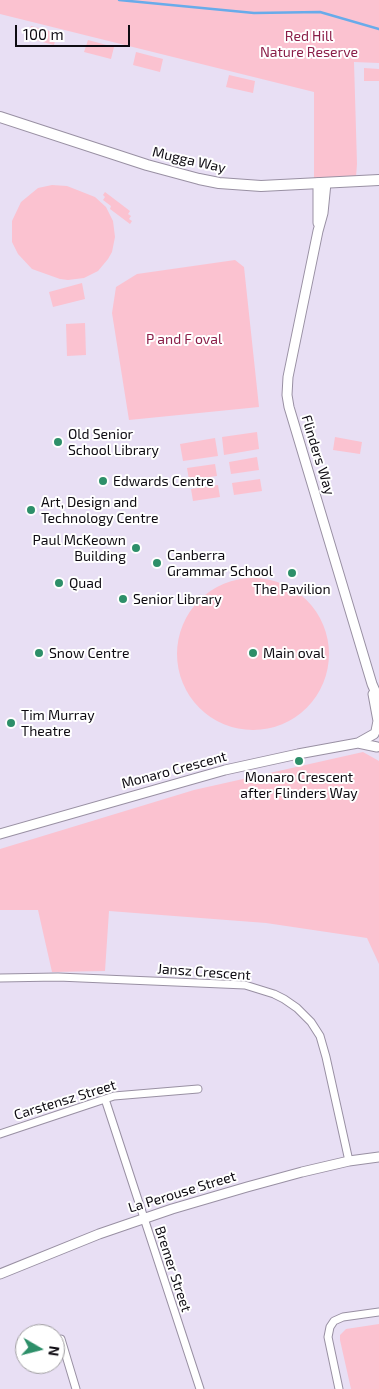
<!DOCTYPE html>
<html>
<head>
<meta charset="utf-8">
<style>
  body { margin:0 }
  #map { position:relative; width:379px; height:1389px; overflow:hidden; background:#e8dff4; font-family:"Exo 2",sans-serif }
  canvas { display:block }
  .north { position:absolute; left:15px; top:1324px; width:50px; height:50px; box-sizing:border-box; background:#fff; border:1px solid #9f9da0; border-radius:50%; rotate:98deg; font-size:14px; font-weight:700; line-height:20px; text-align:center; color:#0e0b12 }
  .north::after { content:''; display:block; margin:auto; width:18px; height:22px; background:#2d8f69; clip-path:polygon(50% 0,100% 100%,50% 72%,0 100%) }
  .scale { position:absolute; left:15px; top:25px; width:115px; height:22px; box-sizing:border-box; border:2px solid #0e0b12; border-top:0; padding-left:6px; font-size:15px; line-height:18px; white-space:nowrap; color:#0e0b12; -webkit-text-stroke:4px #fff; paint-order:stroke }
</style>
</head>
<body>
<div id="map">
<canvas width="379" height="1389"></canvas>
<div class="north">N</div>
<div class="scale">100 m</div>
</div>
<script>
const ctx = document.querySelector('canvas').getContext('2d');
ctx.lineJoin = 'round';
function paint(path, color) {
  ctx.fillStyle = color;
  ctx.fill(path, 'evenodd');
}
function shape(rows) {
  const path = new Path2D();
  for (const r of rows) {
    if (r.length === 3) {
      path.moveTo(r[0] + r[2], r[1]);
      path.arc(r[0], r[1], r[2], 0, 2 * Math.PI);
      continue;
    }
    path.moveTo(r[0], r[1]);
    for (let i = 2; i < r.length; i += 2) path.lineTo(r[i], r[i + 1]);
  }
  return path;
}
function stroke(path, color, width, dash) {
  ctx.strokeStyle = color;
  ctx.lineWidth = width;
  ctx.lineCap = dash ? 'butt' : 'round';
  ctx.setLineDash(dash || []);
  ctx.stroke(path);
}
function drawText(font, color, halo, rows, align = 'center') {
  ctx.font = font + ' "Exo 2",sans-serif';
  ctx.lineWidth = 4;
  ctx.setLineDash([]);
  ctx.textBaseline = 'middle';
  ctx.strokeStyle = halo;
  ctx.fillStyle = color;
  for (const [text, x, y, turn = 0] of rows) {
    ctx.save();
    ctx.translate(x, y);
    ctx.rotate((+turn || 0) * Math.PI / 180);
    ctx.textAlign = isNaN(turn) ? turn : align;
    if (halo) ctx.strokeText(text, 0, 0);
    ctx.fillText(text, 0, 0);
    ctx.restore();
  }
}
paint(shape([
  [0,0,379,0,379,63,354,62,357,164,356,177,314,178,314,92,0,14],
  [31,26,57,33,54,45,27,38],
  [88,40,114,47,111,59,84,52],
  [136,52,163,59,160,72,133,65],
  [364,68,379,69,379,81,364,81],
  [229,75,255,81,253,93,226,87],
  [52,185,67,186,95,197,106,207,113,221,115,237,112,252,108,259,98,271,84,278,68,280,60,279,32,269,18,254,12,242,12,221,21,202,38,188],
  [105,192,130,211,128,214,131,216,129,219,132,221,130,224,110,209,111,206,103,200,105,197,103,195],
  [235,260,244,267,259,407,129,420,112,313,116,287,137,274],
  [82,283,85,299,53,307,49,292],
  [85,323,86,355,67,356,66,324],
  [257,432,259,449,224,455,222,437],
  [335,437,362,442,360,454,333,450],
  [215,438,218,456,183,461,180,444],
  [257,457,259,470,231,474,229,462],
  [215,464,217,476,189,480,187,468],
  [260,479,262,491,234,495,232,483],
  [218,485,220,497,193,501,191,489],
  [253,654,76],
  [363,752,379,761,379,964,367,938,266,923,109,911,105,971,52,972,38,910,0,910,0,849,194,790],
  [379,1324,379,1389,351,1389,340,1340,340,1335,346,1329]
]), '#fbc2d0');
stroke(shape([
  [119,0,254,13,320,12,379,29]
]), '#68abea', 2.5);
const minor = shape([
  [0,978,58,977,245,985,274,994,284,999,297,1008,311,1022,320,1036,326,1057,349,1161],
  [105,1099,200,1389],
  [0,1134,114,1096,198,1089],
  [61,1339,76,1389],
  [339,1389,328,1337,330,1327,334,1321,343,1317,379,1312]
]);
const tertiary = shape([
  [326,183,323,213,318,231,288,377,287,395,289,407,372,684,379,700],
  [318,223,318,183],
  [373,694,378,721,376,731],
  [358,743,374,734],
  [0,834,225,770,298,754,358,743,377,747],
  [0,1274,99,1234,172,1209,247,1187,302,1172,349,1161,379,1157]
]);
const secondary = shape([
  [0,117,147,165,199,179,219,183,261,186,379,180]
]);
stroke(minor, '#9990a3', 9);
stroke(tertiary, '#9990a3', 11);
stroke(secondary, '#9990a3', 12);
stroke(minor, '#fff', 7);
stroke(tertiary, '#fff', 9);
stroke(secondary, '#fff', 10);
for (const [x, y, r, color] of [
  [58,442,5,"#2d8f69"],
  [103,481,5,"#2d8f69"],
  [31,510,5,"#2d8f69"],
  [136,548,5,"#2d8f69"],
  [157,563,5,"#2d8f69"],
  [292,573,5,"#2d8f69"],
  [59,583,5,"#2d8f69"],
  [123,599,5,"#2d8f69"],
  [39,653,5,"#2d8f69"],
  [253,653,5,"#2d8f69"],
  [11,723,5,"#2d8f69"],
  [299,761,5,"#2d8f69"]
]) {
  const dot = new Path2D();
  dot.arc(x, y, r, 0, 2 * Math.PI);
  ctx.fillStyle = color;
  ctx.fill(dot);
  stroke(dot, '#fff', 2);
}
drawText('14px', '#8a1e48', '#fff', [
  ["Red Hill",309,36],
  ["Nature Reserve",309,52],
  ["P and F oval",184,339]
]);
drawText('14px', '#0e0b12', '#fff', [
  ["Mugga Way",189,160,13],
  ["Flinders Way",318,455,73],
  ["Monaro Crescent",174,770,-15],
  ["Jansz Crescent",204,972,4],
  ["Carstensz Street",65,1100,-17],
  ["La Perouse Street",182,1192,-17],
  ["Bremer Street",173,1269,72]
]);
drawText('14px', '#0e0b12', '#fff', [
  ["Old Senior",68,434],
  ["School Library",68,450],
  ["Edwards Centre",113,481],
  ["Art, Design and",41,502],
  ["Technology Centre",41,518],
  ["Paul McKeown",126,540,"right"],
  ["Building",126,556,"right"],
  ["Canberra",167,555],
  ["Grammar School",167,571],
  ["Quad",69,583],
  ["The Pavilion",292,589,"center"],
  ["Senior Library",133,599],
  ["Snow Centre",49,653],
  ["Main oval",263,653],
  ["Tim Murray",21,715],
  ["Theatre",21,731],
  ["Monaro Crescent",299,777,"center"],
  ["after Flinders Way",299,793,"center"]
], 'left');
</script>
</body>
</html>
